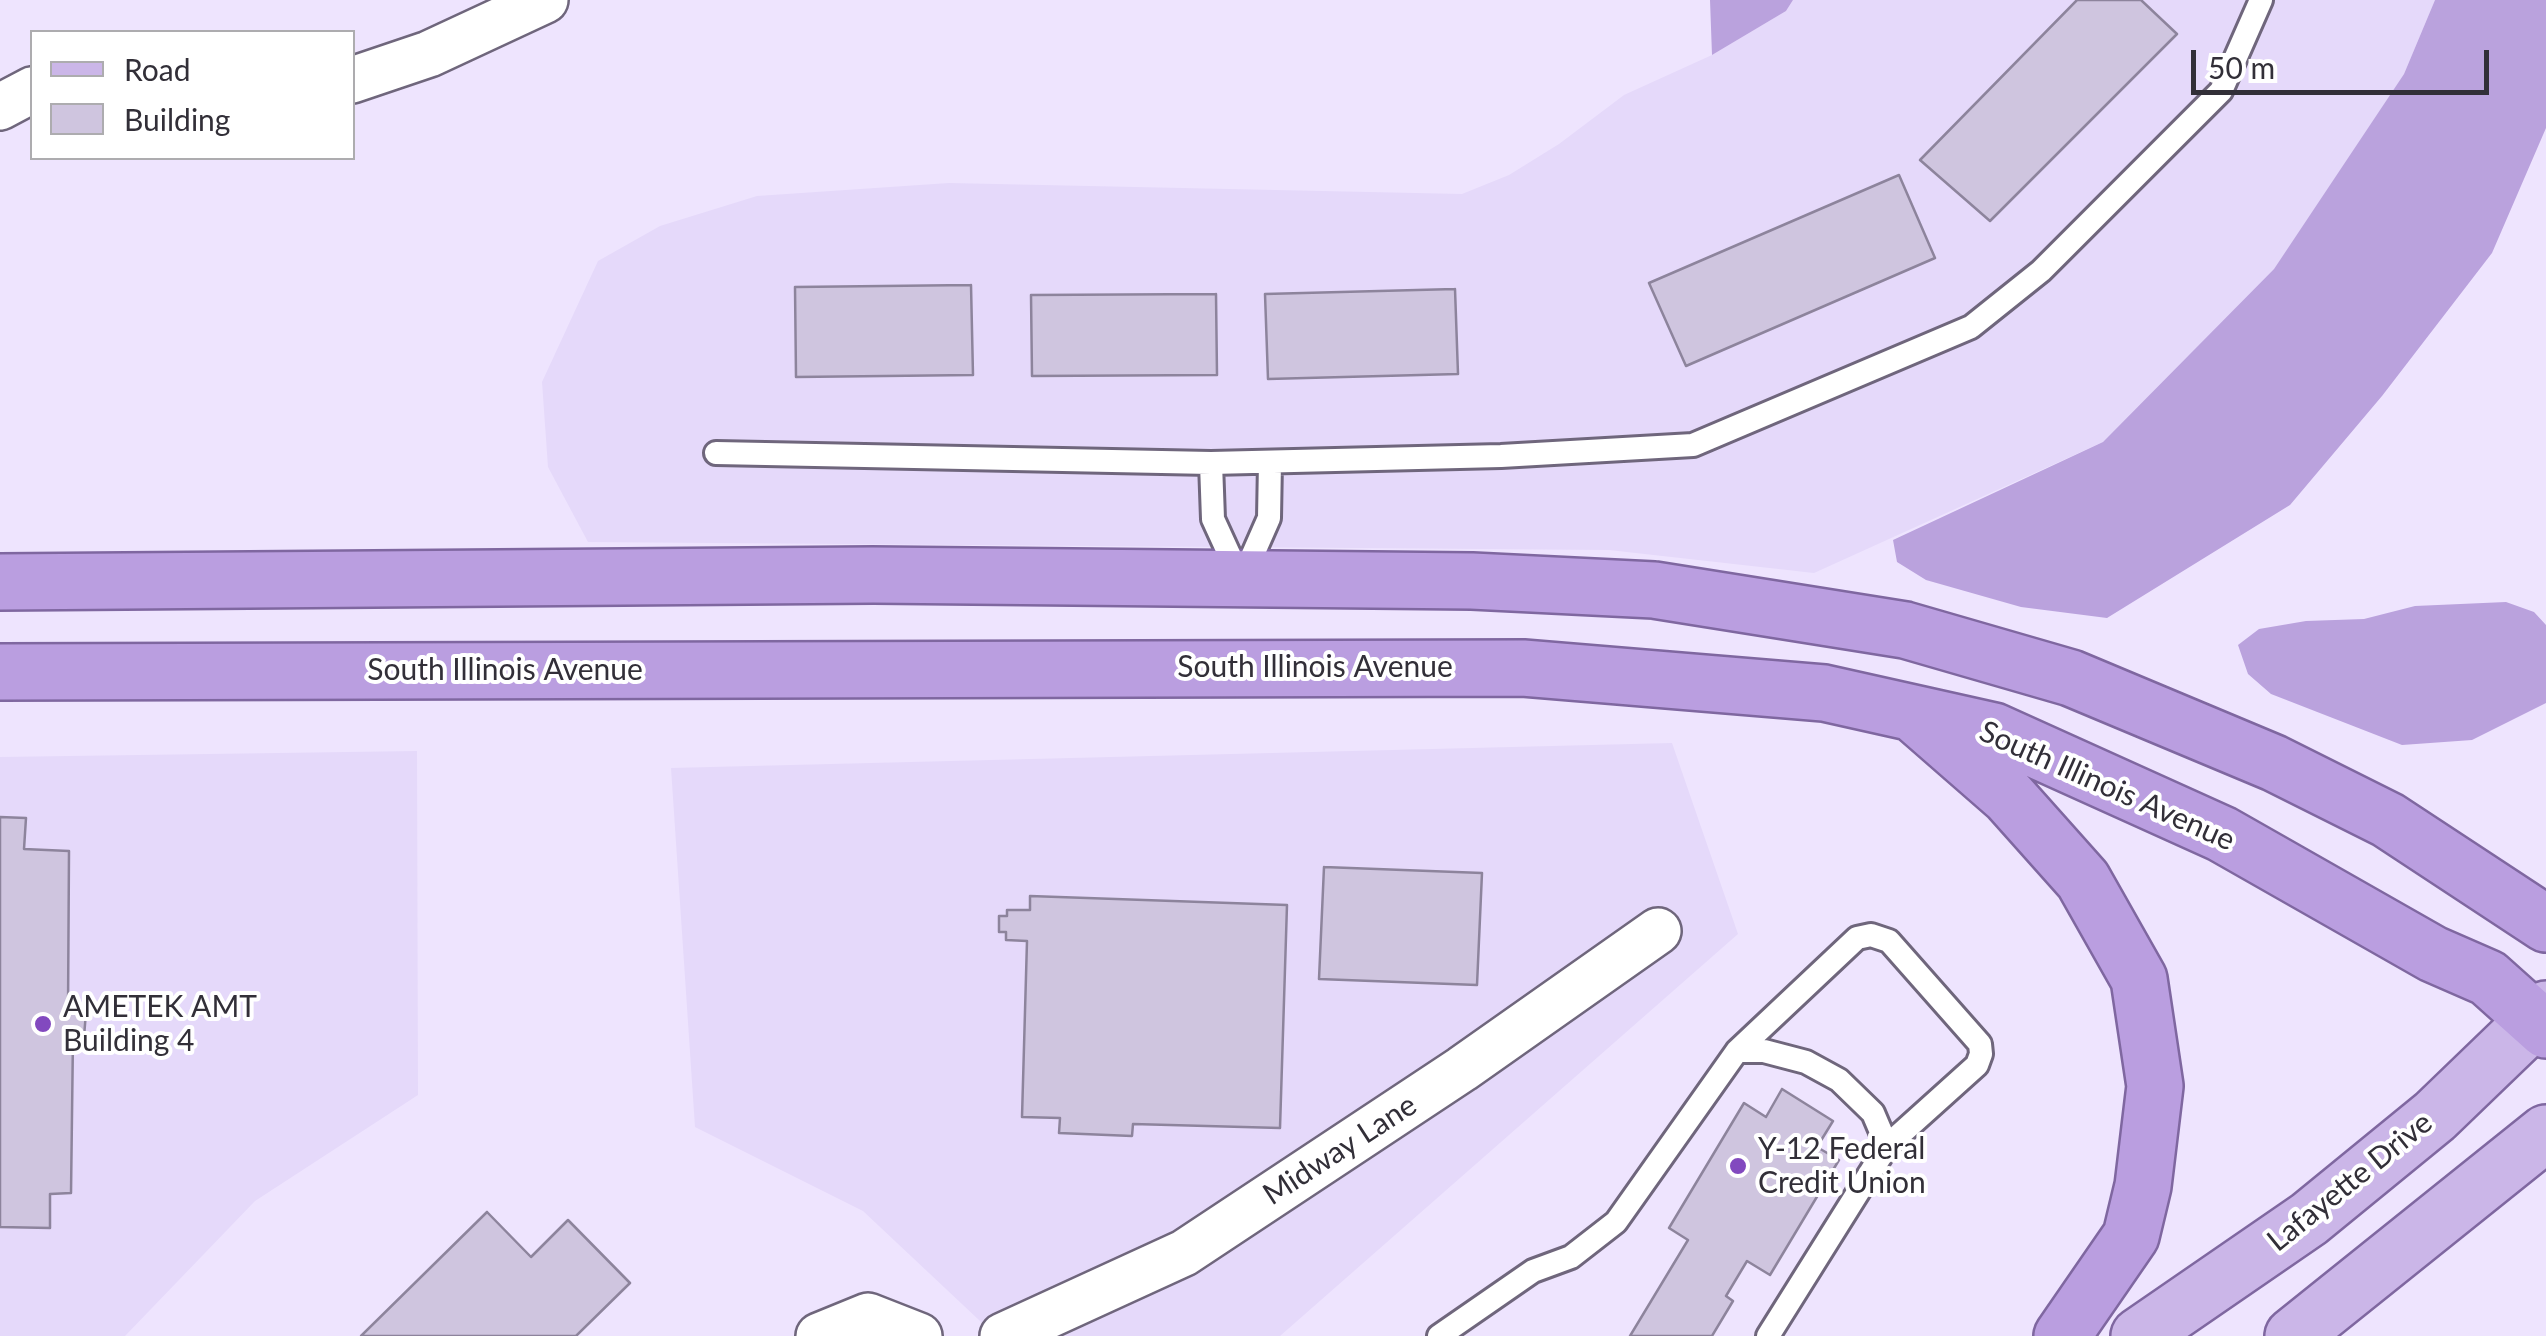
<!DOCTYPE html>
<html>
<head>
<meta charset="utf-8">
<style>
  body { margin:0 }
  #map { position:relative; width:2546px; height:1336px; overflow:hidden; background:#eee4fe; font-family:Lato,sans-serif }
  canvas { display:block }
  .legend { position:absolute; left:30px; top:30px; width:325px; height:130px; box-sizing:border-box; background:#fff; border:2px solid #adacaf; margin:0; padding:12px 18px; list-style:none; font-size:30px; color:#322f38 }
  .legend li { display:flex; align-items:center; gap:20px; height:50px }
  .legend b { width:50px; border:2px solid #adacaf }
  .scale { position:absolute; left:2191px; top:50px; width:298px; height:45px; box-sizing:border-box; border:5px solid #322f38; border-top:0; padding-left:12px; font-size:30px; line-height:35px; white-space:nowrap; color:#322f38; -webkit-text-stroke:8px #fff; paint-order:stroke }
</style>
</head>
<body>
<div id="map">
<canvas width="2546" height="1336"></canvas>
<ul class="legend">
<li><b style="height:12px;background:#cbb6e8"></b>Road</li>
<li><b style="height:28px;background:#cfc5df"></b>Building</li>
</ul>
<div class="scale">50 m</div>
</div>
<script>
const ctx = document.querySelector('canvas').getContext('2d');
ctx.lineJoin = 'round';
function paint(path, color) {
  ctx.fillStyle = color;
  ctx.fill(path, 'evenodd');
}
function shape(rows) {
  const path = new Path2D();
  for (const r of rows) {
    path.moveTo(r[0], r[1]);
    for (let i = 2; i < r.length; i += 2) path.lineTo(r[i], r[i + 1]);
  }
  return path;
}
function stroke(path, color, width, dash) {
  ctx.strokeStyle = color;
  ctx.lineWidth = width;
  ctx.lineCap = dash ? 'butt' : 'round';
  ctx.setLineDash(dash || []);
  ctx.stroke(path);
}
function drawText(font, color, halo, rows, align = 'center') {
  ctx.font = font + ' Lato,sans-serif';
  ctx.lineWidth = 8;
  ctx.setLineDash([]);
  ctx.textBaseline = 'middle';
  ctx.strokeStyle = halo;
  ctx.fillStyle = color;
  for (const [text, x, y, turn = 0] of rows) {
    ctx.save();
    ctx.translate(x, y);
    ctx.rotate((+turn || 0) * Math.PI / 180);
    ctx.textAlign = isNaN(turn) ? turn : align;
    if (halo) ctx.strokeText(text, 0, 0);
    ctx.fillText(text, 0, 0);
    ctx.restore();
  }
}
paint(shape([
  [1793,0,2435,0,2404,74,2274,269,2103,442,1814,573,1609,550,588,542,548,467,542,382,598,261,660,226,757,196,949,183,1462,194,1509,175,1559,144,1624,95,1712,55,1786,11],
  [1672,743,1738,934,1280,1336,996,1336,863,1211,695,1127,671,768],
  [417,751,418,1095,255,1201,125,1336,0,1336,0,757]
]), '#e5d9fa');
paint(shape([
  [1710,0,1793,0,1786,11,1712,55],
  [2435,0,2546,0,2546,128,2492,253,2382,396,2290,505,2107,618,2021,607,1926,580,1897,562,1893,540,2103,442,2274,269,2404,74],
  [2506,602,2534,612,2546,625,2546,703,2472,740,2402,745,2271,694,2248,674,2238,645,2259,629,2306,621,2364,619,2415,606]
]), '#baa2dd');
const building = shape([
  [2077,0,2141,0,2177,34,1990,221,1920,160,2077,0],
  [1899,175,1935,258,1686,366,1649,283,1899,175],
  [971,285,973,375,796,377,795,287,971,285],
  [1455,289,1458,374,1268,379,1265,294,1455,289],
  [1216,294,1217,375,1032,376,1031,295,1216,294],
  [0,817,26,818,24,849,69,851,68,1011,86,1012,84,1037,73,1037,71,1193,50,1194,50,1228,0,1227,0,817],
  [1324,867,1482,873,1477,985,1319,979,1324,867],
  [1030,896,1287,905,1280,1128,1133,1124,1132,1136,1059,1133,1060,1118,1022,1117,1027,941,1006,940,1006,932,999,932,999,916,1007,916,1007,910,1030,910,1030,896],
  [1782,1089,1833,1121,1817,1147,1839,1160,1770,1275,1747,1261,1726,1296,1733,1301,1712,1336,1630,1336,1688,1240,1669,1228,1744,1103,1766,1117,1782,1089],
  [487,1212,531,1257,568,1220,630,1283,576,1336,361,1336,487,1212]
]);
paint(building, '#cfc5df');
stroke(building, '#8d849c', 2.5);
const service = shape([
  [716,453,1211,463,1501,456,1693,445,1971,327,2041,271,2221,91,2261,0],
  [1211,463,1213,519,1240,578],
  [1243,577,1269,518,1270,462],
  [1737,1051,1764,1051,1806,1062,1839,1080,1873,1113,1887,1146,1768,1336],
  [1439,1336,1533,1271,1571,1257,1616,1222,1737,1051,1857,938,1871,935,1889,941,1980,1044,1981,1054,1977,1065,1887,1146]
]);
const minor = shape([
  [352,80,429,54,545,0],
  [0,107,32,90],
  [819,1336,868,1316,919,1336],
  [1003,1336,1184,1253,1462,1069,1658,931]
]);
const primary = shape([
  [2139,1336,2309,1219,2435,1116,2546,1009],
  [2293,1336,2546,1133]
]);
const trunk = shape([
  [0,582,873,575,1472,581,1654,590,1905,630,2071,678,2274,763,2388,820,2546,924],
  [0,672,1523,668,1824,693,1994,731,2222,834,2433,954,2488,978,2546,1030],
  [1915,715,2009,797,2083,880,2139,979,2155,1086,2143,1186,2131,1236,2062,1336]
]);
stroke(service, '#6f667c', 28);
stroke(minor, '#6f667c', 50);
stroke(primary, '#7f67a0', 60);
stroke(trunk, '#7f67a0', 60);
stroke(service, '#fff', 22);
stroke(minor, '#fff', 45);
stroke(primary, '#cbb6e8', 55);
stroke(trunk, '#ba9ee0', 55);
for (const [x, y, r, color] of [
  [43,1024,10,"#8249bf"],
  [1738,1166,10,"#8249bf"]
]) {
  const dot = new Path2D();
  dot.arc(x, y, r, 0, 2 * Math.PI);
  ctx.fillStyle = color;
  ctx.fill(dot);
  stroke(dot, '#fff', 4);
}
drawText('30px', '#322f38', '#fff', [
  ["South Illinois Avenue",1315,667],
  ["South Illinois Avenue",505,670],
  ["South Illinois Avenue",2107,786,24],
  ["Midway Lane",1340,1150,-33],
  ["Lafayette Drive",2350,1182,-39]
]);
drawText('30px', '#322f38', '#fff', [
  ["AMETEK AMT",63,1007],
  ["Building 4",63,1041],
  ["Y-12 Federal",1758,1149],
  ["Credit Union",1758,1183]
], 'left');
</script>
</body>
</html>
